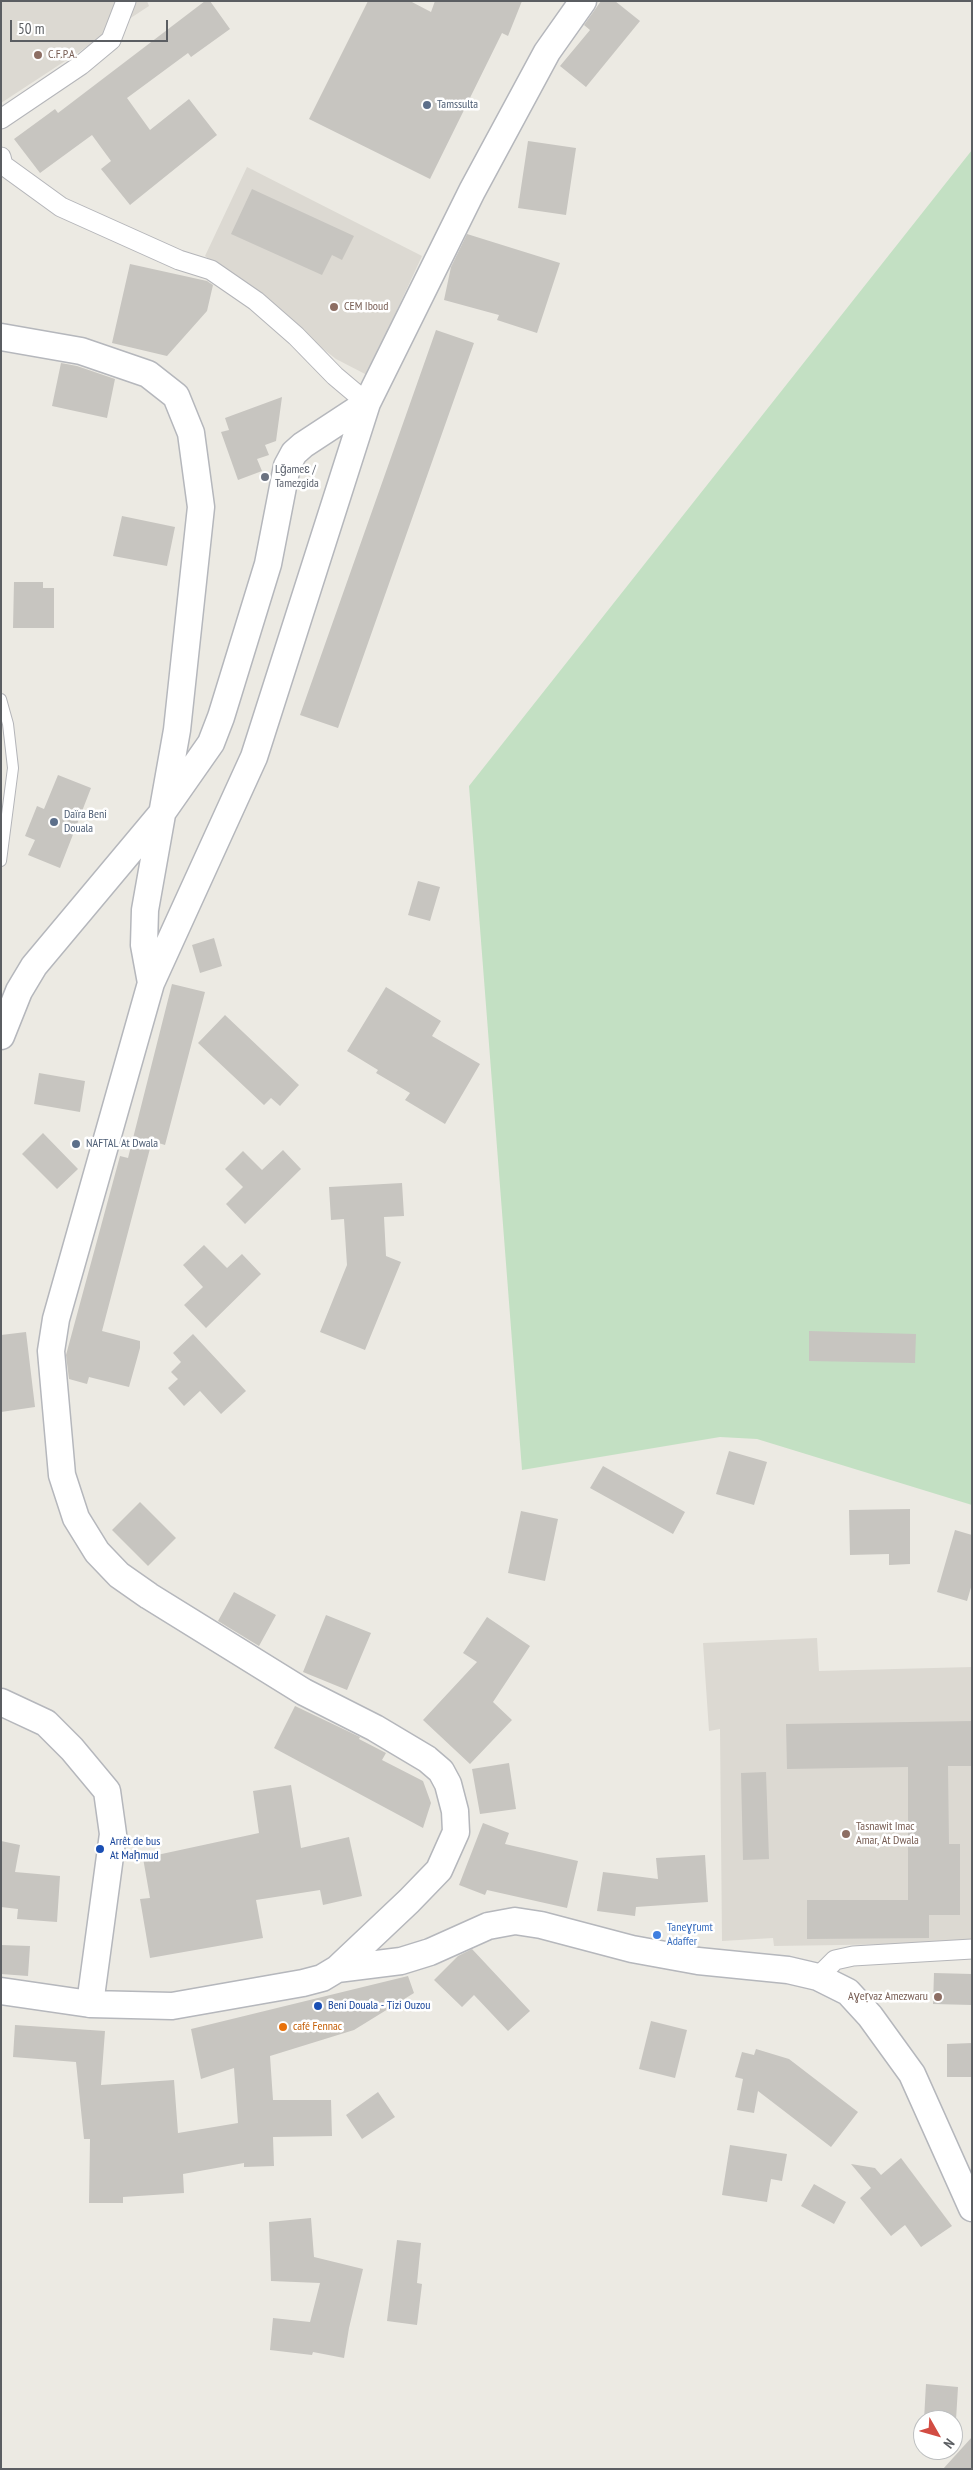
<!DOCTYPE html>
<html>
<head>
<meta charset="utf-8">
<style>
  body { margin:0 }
  #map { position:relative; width:973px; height:2470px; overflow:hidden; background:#eceae3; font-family:"PT Sans Narrow",sans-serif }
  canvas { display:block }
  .frame { position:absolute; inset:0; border:2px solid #5b5e62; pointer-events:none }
  .north { position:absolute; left:913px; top:2410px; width:50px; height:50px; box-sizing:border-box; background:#fff; border:1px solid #bdbfc0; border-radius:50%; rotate:128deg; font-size:14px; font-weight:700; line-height:20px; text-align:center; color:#5b5e62 }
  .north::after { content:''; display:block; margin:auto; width:18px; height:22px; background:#d24c43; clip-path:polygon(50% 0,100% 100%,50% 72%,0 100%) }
  .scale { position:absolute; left:10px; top:20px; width:158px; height:22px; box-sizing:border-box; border:2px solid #5b5e62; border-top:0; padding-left:6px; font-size:15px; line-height:18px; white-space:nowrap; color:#5b5e62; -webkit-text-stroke:4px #fff; paint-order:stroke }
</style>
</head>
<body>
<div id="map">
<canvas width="973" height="2470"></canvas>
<div class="frame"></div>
<div class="north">N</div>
<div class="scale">50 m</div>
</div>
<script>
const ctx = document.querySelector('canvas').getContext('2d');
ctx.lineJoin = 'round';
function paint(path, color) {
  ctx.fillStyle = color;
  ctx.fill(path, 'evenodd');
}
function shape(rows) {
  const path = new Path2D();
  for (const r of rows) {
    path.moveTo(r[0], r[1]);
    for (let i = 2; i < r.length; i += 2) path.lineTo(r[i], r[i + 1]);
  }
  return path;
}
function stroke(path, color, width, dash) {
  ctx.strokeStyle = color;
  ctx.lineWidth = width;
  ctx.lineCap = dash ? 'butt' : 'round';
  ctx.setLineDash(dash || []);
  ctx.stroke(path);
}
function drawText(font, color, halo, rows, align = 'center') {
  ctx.font = font + ' "PT Sans Narrow",sans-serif';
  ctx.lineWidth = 5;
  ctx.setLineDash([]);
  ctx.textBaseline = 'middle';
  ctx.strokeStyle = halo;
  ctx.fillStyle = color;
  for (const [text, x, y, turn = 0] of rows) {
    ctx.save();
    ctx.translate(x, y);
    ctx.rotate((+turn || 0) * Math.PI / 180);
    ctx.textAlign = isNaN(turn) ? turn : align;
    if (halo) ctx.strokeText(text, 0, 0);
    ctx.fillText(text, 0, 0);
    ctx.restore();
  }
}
paint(shape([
  [1,1,147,1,149,6,1,103],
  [247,167,422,256,367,375,336,359,205,256],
  [817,1638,819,1671,972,1667,972,1943,774,1946,773,1938,722,1941,720,1729,709,1731,703,1643]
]), '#dcd9d2');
paint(shape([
  [972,150,972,1505,757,1439,720,1437,522,1470,469,786]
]), '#c3e0c3');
paint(shape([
  [205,1,210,1,230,29,191,57,188,53,127,98,150,130,189,99,217,135,130,205,101,169,111,161,92,135,40,173,14,139,55,109,58,113],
  [368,1,410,1,431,12,435,1,522,1,508,36,502,33,430,179,309,119],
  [601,1,615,1,640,21,586,87,560,66,590,30,584,25],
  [528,141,576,148,566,215,518,208],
  [252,189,354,236,342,260,332,255,322,275,231,234],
  [467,234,560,263,537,333,497,320,499,315,444,300,451,267],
  [130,264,207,281,213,285,207,311,167,356,112,343],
  [436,330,474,343,338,728,300,715],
  [61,363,77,366,115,379,107,418,52,406],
  [282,397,276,441,265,445,269,455,257,459,262,471,238,480,221,432,229,430,225,418],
  [122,516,175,527,167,566,113,556],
  [14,582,43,582,43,588,54,588,54,628,13,628],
  [58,775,91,788,60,868,28,855,35,840,25,836,37,806,44,809],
  [418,881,440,887,430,921,408,915],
  [214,938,222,966,200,973,192,945],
  [172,984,205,992,165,1145,152,1141,102,1331,140,1341,140,1348,129,1387,89,1377,87,1384,69,1379,66,1355,120,1156,128,1158],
  [386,987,441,1021,432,1036,480,1064,445,1124,405,1100,410,1093,376,1073,378,1070,347,1051],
  [225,1015,299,1085,280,1106,271,1098,264,1105,198,1043],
  [39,1073,85,1081,80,1112,34,1104],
  [43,1133,78,1169,57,1189,22,1154],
  [283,1150,301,1169,245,1224,226,1204,243,1187,225,1169,243,1151,262,1170],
  [402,1183,404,1216,384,1217,386,1256,401,1262,365,1350,320,1332,347,1265,344,1219,331,1220,329,1187],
  [204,1245,227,1268,242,1254,261,1274,206,1328,184,1305,203,1287,183,1265],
  [809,1331,916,1334,915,1363,809,1361],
  [26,1332,35,1407,1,1412,1,1335],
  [193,1334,246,1391,221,1414,200,1391,184,1406,168,1388,178,1379,171,1372,181,1362,173,1353],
  [729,1451,767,1462,754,1505,716,1494],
  [603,1466,685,1512,673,1534,590,1488],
  [140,1502,176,1538,148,1566,112,1530],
  [910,1509,910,1564,889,1565,889,1554,850,1555,849,1510],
  [521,1511,558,1519,545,1581,508,1573],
  [955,1530,972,1535,972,1584,967,1601,937,1592],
  [234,1592,276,1615,259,1646,218,1621],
  [326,1615,371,1633,347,1690,303,1672],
  [487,1617,530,1646,493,1702,512,1720,470,1764,423,1720,477,1662,463,1653],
  [295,1706,360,1737,359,1739,386,1753,382,1760,423,1781,431,1803,423,1828,274,1748],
  [972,1721,972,1766,948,1766,949,1844,960,1844,960,1915,929,1915,929,1938,807,1939,807,1900,908,1900,908,1767,787,1769,786,1724],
  [509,1763,516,1809,480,1814,472,1769],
  [766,1772,769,1859,743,1860,741,1773],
  [291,1785,301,1848,349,1837,362,1896,323,1905,320,1890,256,1900,263,1938,150,1958,140,1899,150,1898,143,1858,259,1833,253,1791],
  [483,1823,509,1833,505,1844,578,1861,567,1908,487,1890,485,1895,459,1885],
  [1,1841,20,1845,15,1872,60,1876,57,1922,17,1919,18,1909,1,1907],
  [705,1855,708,1902,636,1907,635,1916,597,1911,603,1872,658,1879,656,1858],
  [1,1945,30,1946,28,1976,1,1974],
  [472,1949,530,2011,508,2031,474,1995,462,2007,434,1980,458,1956],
  [934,1973,972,1974,972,2005,933,2004],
  [408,1976,414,1993,354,2030,270,2056,273,2100,331,2100,332,2136,273,2137,274,2166,244,2167,244,2163,183,2174,184,2193,123,2197,123,2203,89,2203,90,2139,84,2139,76,2062,13,2057,15,2025,105,2031,101,2085,174,2080,178,2133,238,2123,234,2068,201,2079,191,2029],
  [651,2021,687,2030,675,2078,639,2069],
  [972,2043,972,2077,947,2077,947,2044],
  [756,2049,789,2059,858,2112,831,2147,758,2091,754,2113,737,2110,743,2079,735,2077,742,2052,754,2055],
  [378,2092,395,2117,362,2139,346,2115],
  [730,2145,787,2154,782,2181,771,2179,767,2202,722,2195],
  [901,2158,952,2226,921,2247,905,2225,891,2236,860,2198,871,2188,851,2164,875,2168,881,2175],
  [814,2184,846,2202,834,2224,801,2206],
  [311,2218,314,2257,363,2269,349,2328,344,2358,313,2352,312,2355,270,2350,273,2318,310,2322,320,2283,271,2281,269,2222],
  [397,2240,421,2243,417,2283,422,2284,417,2325,387,2321],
  [926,2384,958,2387,956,2420,924,2420],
  [972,2437,972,2469,943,2469]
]), '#c7c5c0');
const lane = shape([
  [1,699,8,724,13,768,1,861]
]);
const street = shape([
  [1,119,81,65,111,40,126,1],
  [1,157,3,165,61,207,179,260,211,270,256,301,296,336,335,376,367,403],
  [818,1977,835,1960,853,1956,972,1949]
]);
const secondary = shape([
  [1,337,81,351,148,374,176,396,191,433,201,507,177,730,145,910,144,945,151,983],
  [1,1036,19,991,34,966,162,813,211,743,221,717,268,564,287,466,294,453,303,445,367,403],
  [1,1702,46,1723,72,1749,107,1791,113,1834,90,2004],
  [337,1969,401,1961,430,1952,488,1926,515,1921,541,1925,632,1949,698,1961,788,1970,818,1977,848,1992,870,2016,912,2074,972,2208],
  [1,1991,90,2004,172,2006,303,1983,322,1978,337,1969,409,1901,439,1870,456,1832,455,1811,448,1784,441,1771,427,1759,375,1728,304,1692,149,1596,119,1575,97,1552,76,1518,62,1475,51,1351,56,1319,151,983,254,757,367,403,472,191,547,52,583,1]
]);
stroke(lane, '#b4b5b9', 12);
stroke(street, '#b4b5b9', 21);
stroke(secondary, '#b5b7bc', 29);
stroke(lane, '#fff', 10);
stroke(street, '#fff', 19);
stroke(secondary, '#fff', 26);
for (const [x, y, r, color] of [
  [38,55,5,"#8d6e63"],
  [427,105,5,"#5c6f8a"],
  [334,307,5,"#8d6e63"],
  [265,477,5,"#6b7280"],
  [54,822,5,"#5c6f8a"],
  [76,1144,5,"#5c6f8a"],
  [846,1834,5,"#8d6e63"],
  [100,1849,5,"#1a4fb4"],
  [657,1935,5,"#3f7fe0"],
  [938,1997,5,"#8d6e63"],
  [318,2006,5,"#1a4fb4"],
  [283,2027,5,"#e8710a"]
]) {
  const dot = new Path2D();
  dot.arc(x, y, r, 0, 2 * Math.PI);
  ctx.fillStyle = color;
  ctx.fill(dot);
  stroke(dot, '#fff', 2);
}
drawText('12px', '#785e54', '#fff', [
  ["C.F.P.A.",48,55],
  ["CEM Iboud",344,307],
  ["Tasnawit Imac",856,1827],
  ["Amar, At Dwala",856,1841],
  ["Aɣeṛvaz Amezwaru",928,1997,"right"]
], 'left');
drawText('12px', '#4e5e75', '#fff', [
  ["Tamssulta",437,105],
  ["Daïra Beni",64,815],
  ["Douala",64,829],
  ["NAFTAL At Dwala",86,1144]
], 'left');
drawText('12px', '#5b616d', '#fff', [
  ["Lǧameɛ /",275,470],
  ["Tamezgida",275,484]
], 'left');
drawText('12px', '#164399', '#fff', [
  ["Arrêt de bus",110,1842],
  ["At Maḥmud",110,1856],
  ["Beni Douala - Tizi Ouzou",328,2006]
], 'left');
drawText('12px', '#366cbe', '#fff', [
  ["Taneɣṛumt",667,1928],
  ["Adaffer",667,1942]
], 'left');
drawText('12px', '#c56008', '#fff', [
  ["café Fennac",293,2027]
], 'left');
</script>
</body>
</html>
